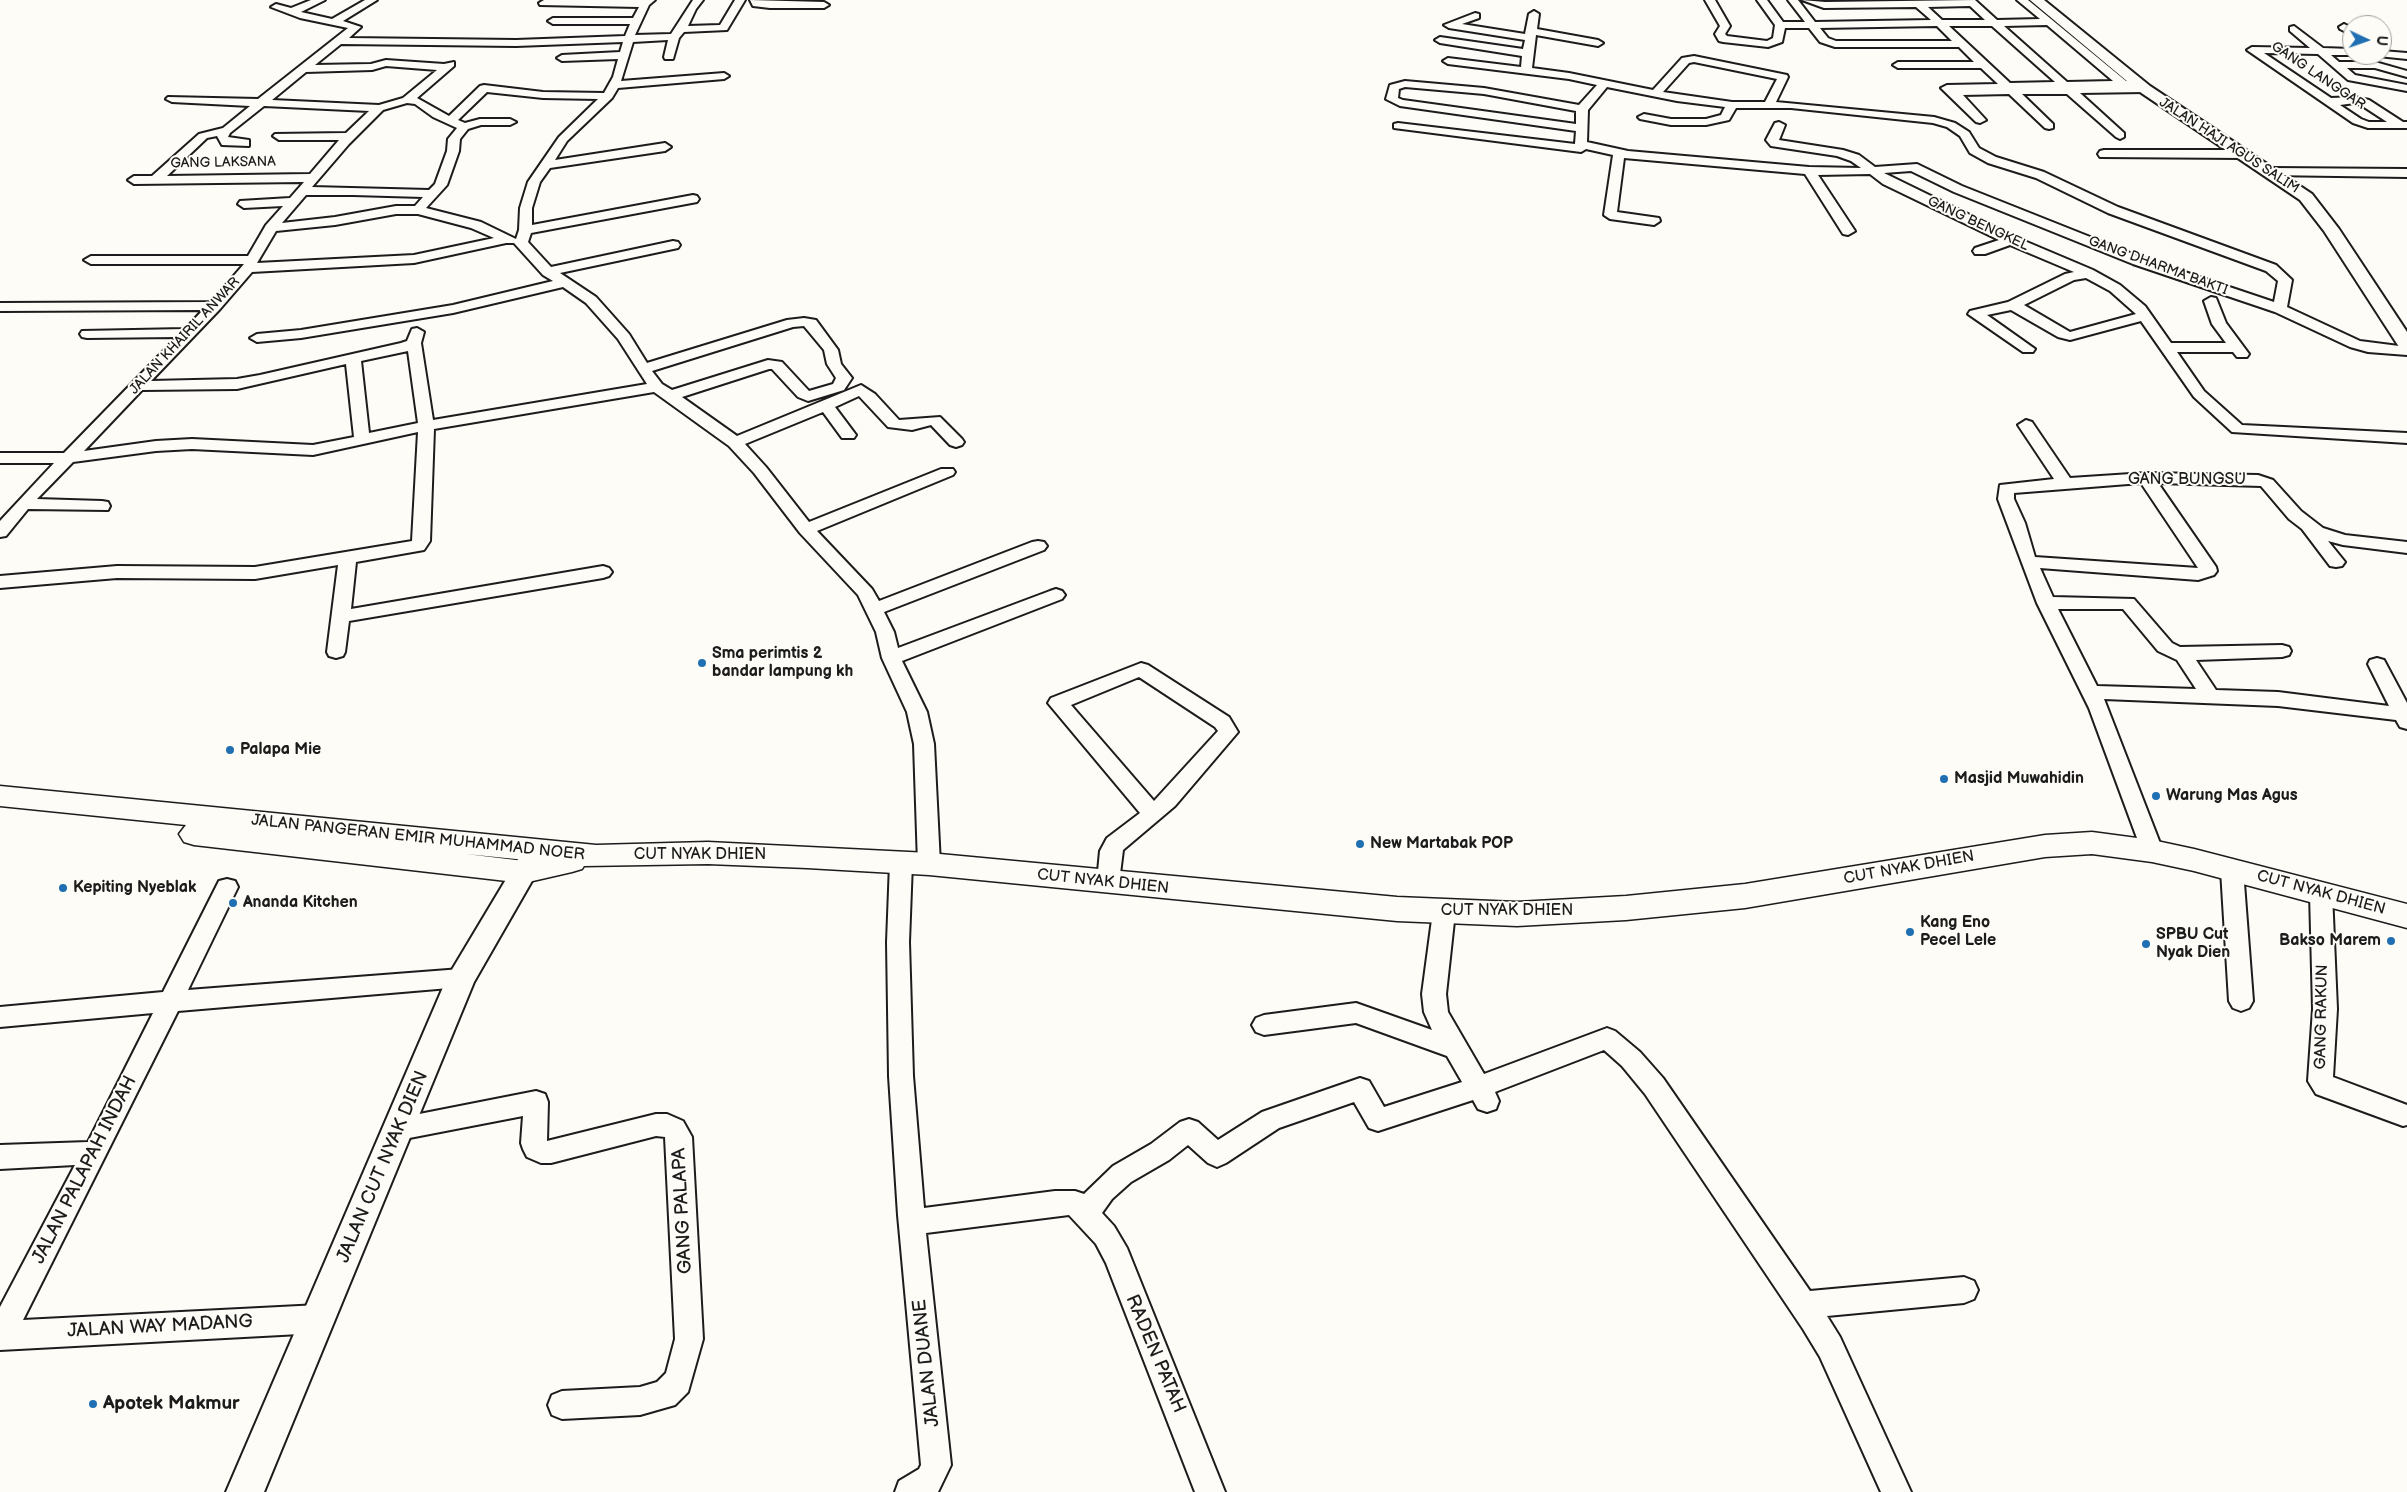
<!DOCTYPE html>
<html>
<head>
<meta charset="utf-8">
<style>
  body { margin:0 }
  #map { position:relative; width:2407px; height:1492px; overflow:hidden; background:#fdfcf7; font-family:"Balsamiq Sans",sans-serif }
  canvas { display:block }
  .north { position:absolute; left:2342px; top:15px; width:50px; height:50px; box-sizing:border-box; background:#fdfcf7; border:1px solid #a3a29f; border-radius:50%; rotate:93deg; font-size:14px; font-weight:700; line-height:20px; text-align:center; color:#1c1c1c }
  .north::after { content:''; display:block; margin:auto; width:18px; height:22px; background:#1f6fb2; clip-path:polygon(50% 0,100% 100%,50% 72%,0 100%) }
</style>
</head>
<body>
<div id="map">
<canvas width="2407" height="1492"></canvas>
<div class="north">U</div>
</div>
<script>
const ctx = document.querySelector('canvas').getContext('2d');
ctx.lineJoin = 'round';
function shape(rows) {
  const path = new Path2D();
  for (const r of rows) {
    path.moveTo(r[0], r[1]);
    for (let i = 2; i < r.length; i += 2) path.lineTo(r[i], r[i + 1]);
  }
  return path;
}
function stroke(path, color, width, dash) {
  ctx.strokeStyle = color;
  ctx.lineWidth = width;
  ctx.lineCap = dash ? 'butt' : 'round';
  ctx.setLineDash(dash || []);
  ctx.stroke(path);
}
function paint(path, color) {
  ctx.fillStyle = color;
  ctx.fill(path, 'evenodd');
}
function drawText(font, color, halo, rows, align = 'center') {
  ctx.font = font + ' "Balsamiq Sans",sans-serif';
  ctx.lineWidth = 4;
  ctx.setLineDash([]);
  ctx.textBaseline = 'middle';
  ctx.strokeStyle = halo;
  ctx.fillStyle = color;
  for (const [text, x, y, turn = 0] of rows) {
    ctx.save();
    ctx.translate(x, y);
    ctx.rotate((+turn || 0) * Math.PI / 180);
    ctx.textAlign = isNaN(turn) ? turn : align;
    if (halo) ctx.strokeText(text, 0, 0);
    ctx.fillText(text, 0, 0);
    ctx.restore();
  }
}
const minor = shape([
  [311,0,325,0,301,12,332,19,365,0,377,0,343,21,361,27,349,38,516,40,625,36,630,24,553,24,548,21,553,18,633,18,639,7,540,5,539,3,544,0,655,0,649,5,635,35,671,34,693,0,703,0,696,9,688,26,720,25,735,0,745,0,727,30,684,32,679,38,673,59,665,59,664,57,668,40,633,42,621,81,724,73,729,76,724,79,618,88,612,98,567,141,555,160,665,143,671,147,665,151,550,168,540,182,532,208,532,225,693,195,697,196,699,199,697,202,531,233,528,242,551,267,673,241,678,242,680,245,678,248,560,273,596,297,629,334,647,363,787,320,804,318,816,320,838,350,841,364,852,378,844,390,808,401,798,397,772,369,769,369,682,397,737,436,861,385,875,394,899,420,940,417,962,439,964,442,962,445,956,447,950,445,931,425,912,430,888,427,859,396,835,407,856,435,854,438,842,438,823,412,745,444,766,467,809,522,941,469,953,469,955,472,953,475,817,531,872,589,879,601,1032,542,1038,541,1044,542,1047,546,1044,550,884,612,894,632,898,648,1050,591,1056,589,1062,591,1065,595,1062,599,902,661,927,712,934,744,940,864,937,870,929,872,921,870,918,864,914,744,907,712,882,658,876,632,858,595,800,533,754,473,729,446,654,392,434,429,430,541,424,550,356,562,351,609,603,566,609,568,612,572,609,576,603,578,349,621,345,652,343,656,336,658,329,656,327,652,338,565,255,579,117,578,0,588,0,576,117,566,255,567,412,541,418,432,313,455,192,449,156,451,73,462,37,499,102,501,108,502,110,506,108,510,28,509,6,536,0,537,0,521,54,463,0,463,0,453,64,453,177,337,87,338,82,337,80,334,82,331,185,329,203,310,0,311,0,303,211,302,244,264,91,264,84,260,91,256,248,256,266,225,283,206,244,208,238,204,240,201,290,198,304,182,134,184,128,180,134,176,152,176,199,134,223,128,250,106,172,102,166,99,168,97,258,99,348,28,300,18,271,7,276,4,291,8,311,0],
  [623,42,620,52,562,55,557,58,562,61,618,59,613,77,604,93,543,92,484,85,480,86,449,116,417,98,454,66,454,62,444,64,386,60,371,64,315,65,341,44,516,46,623,42],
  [386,66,437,70,403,98,379,105,272,100,306,72,372,70,386,66],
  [487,92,543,98,598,99,559,137,528,182,520,208,519,230,516,239,481,222,426,208,447,185,459,151,460,139,468,129,481,125,510,125,516,122,510,119,480,119,465,123,458,120,487,92],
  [407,103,415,104,433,117,457,128,448,139,447,151,435,184,429,190,312,187,349,144,383,110,407,103],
  [264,106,369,111,346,133,275,134,273,136,279,140,339,140,310,174,167,176,207,138,217,136,222,145,249,146,249,140,228,137,230,133,264,106],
  [306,195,353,195,423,197,415,206,396,206,335,217,282,223,306,195],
  [396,214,418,214,471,228,494,238,414,255,257,263,276,231,335,225,396,214],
  [506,243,514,243,543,275,553,281,453,305,301,330,257,334,250,338,257,342,301,338,453,313,563,287,586,303,618,339,647,384,433,420,421,343,424,332,417,328,412,329,407,341,401,343,260,375,237,379,151,381,220,309,252,272,414,263,506,243],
  [804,326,824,350,827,364,836,378,833,384,809,391,782,362,768,360,672,390,662,384,652,371,793,327,804,326],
  [408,351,418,423,369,433,361,361,408,351],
  [346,364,354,437,313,445,192,439,156,441,84,451,142,390,237,389,346,364],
  [750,0,824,2,829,5,824,8,770,8,753,6,750,0],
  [1705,0,1715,0,1730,26,1725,34,1727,36,1767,41,1773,38,1775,25,1757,0,1767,0,1783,22,1805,22,1788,0,1798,0,1815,22,1931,20,1916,7,1824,8,1802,0,1825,2,1975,0,1997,20,2040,19,2017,0,2028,0,2126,81,2142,82,2142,86,2151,89,2145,92,2080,93,2124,133,2124,137,2120,139,2116,137,2067,94,2022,94,2053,124,2053,128,2049,129,2045,128,2009,94,1963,95,1986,120,1980,123,1976,122,1941,88,1947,85,1998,84,1981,68,1898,68,1893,65,1898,62,1974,62,1959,47,1835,47,1820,42,1809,28,1785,28,1782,42,1768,47,1723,42,1719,41,1715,34,1720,26,1705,0],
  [1970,6,1985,20,1942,20,1928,7,1970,6],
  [2047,25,2113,81,2067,82,2004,26,2047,25],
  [1937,26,1952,41,1836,41,1828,38,1820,28,1937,26],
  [1949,26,1992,26,2055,82,2010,83,1949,26],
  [1534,11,1539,14,1537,29,1598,40,1603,43,1598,46,1536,35,1532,68,1569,73,1653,90,1682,58,1694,56,1787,75,1788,77,1776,102,1934,117,1955,123,1969,132,1979,148,1996,157,2044,172,2118,207,2276,265,2292,280,2287,307,2360,341,2407,347,2407,355,2368,352,2350,347,2275,312,2133,264,1954,192,1911,171,1884,173,2015,237,2093,270,2120,285,2145,306,2171,343,2226,343,2212,324,2204,301,2211,297,2216,298,2226,323,2249,354,2247,357,2237,357,2233,352,2177,352,2204,391,2242,425,2407,433,2407,443,2232,432,2194,397,2141,321,2070,340,2058,337,2011,310,1987,315,2035,349,2033,352,2023,352,1968,314,1970,311,2008,302,2065,274,2074,272,2010,245,1985,254,1975,254,1973,251,1975,248,1999,240,1883,184,1870,174,1818,175,1855,231,1848,235,1843,234,1805,174,1624,158,1617,212,1659,218,1660,221,1654,225,1610,219,1604,215,1613,155,1586,149,1581,152,1394,128,1394,124,1398,123,1575,144,1576,131,1400,106,1386,99,1390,85,1405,81,1484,88,1579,105,1597,85,1569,79,1448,64,1443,61,1448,58,1521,67,1522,56,1440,43,1435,40,1440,37,1523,49,1525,40,1449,28,1444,25,1475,13,1479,14,1479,18,1462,24,1525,34,1529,14,1534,11],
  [1694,62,1777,79,1765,102,1732,102,1663,92,1689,63,1694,62],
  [1405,87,1484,94,1576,111,1576,124,1403,100,1398,98,1399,89,1405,87],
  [1607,87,1677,101,1725,107,1721,115,1706,119,1671,119,1644,114,1638,117,1640,119,1671,125,1706,125,1729,120,1736,108,1791,108,1933,123,1947,127,1960,136,1970,153,1988,163,2036,178,2108,213,2266,271,2278,281,2274,302,2143,258,1962,186,1917,164,1875,167,1859,155,1843,150,1779,140,1785,125,1779,122,1775,123,1766,140,1771,146,1837,156,1851,161,1861,168,1809,167,1628,151,1587,142,1588,110,1607,87],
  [2086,278,2110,291,2136,314,2070,332,2024,305,2074,280,2086,278],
  [2344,24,2352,28,2352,35,2340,29,2339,27,2344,24],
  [2294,26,2323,48,2352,49,2353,55,2331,55,2339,62,2375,62,2407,71,2407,77,2375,68,2347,68,2355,75,2407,85,2407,91,2348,80,2318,54,2264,53,2331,98,2355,97,2369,100,2403,122,2407,122,2407,128,2368,128,2353,123,2247,50,2252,47,2310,48,2290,31,2290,27,2294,26],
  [2355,103,2361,105,2387,122,2369,122,2361,119,2340,105,2355,103],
  [2382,51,2407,53,2407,59,2378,56,2382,55,2382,51],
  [2104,150,2242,150,2248,154,2242,158,2100,157,2098,154,2100,151,2104,150],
  [2271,168,2407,169,2407,177,2267,175,2265,172,2271,168],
  [2026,420,2032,422,2070,478,2146,473,2258,475,2273,480,2301,511,2323,528,2345,535,2407,542,2407,553,2343,545,2328,541,2345,562,2342,566,2336,567,2330,566,2302,529,2289,519,2261,486,2158,483,2216,567,2217,571,2214,575,2198,580,2040,568,2053,597,2134,599,2172,643,2180,647,2282,645,2289,647,2291,651,2289,655,2282,657,2196,660,2216,690,2278,692,2389,706,2368,664,2370,660,2377,658,2384,660,2407,703,2407,729,2400,727,2396,720,2278,706,2104,699,2163,851,2160,857,2152,859,2144,857,2089,708,2037,603,1998,499,2000,485,2054,479,2018,425,2026,420],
  [2141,483,2198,568,2035,557,2025,523,2014,499,2014,493,2141,483],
  [2058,609,2123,609,2158,651,2177,660,2196,689,2097,686,2058,609],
  [1141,663,1148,665,1229,717,1238,732,1175,806,1123,850,1119,882,1116,888,1108,890,1100,888,1097,882,1100,851,1107,838,1140,813,1048,703,1051,698,1141,663],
  [1139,677,1215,727,1218,731,1154,801,1071,705,1139,677],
  [901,855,909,857,912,863,909,942,913,1076,924,1208,1055,1191,1075,1191,1084,1194,1113,1166,1151,1144,1180,1122,1189,1119,1198,1122,1218,1140,1262,1112,1360,1078,1369,1081,1384,1107,1462,1082,1447,1056,1356,1023,1264,1035,1256,1032,1252,1025,1256,1018,1264,1015,1356,1003,1432,1030,1424,1012,1422,994,1433,912,1436,906,1444,903,1452,906,1455,912,1446,994,1448,1012,1484,1074,1607,1028,1615,1031,1640,1052,1663,1078,1810,1291,1964,1277,1974,1281,1978,1290,1974,1299,1964,1303,1827,1316,1840,1337,1911,1492,1881,1492,1820,1357,1803,1329,1645,1094,1622,1066,1604,1050,1495,1092,1499,1101,1496,1109,1487,1112,1478,1109,1473,1100,1378,1131,1369,1128,1354,1102,1279,1128,1226,1163,1217,1167,1208,1163,1188,1145,1169,1160,1131,1182,1112,1199,1102,1213,1114,1226,1127,1248,1225,1492,1195,1492,1106,1263,1096,1244,1069,1215,926,1233,951,1465,938,1492,895,1492,899,1481,919,1469,921,1465,898,1215,889,1076,887,942,890,863,893,857,901,855],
  [2232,862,2240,864,2243,870,2253,1001,2249,1008,2241,1011,2233,1008,2229,1001,2221,870,2224,864,2232,862],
  [227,879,235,881,238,887,188,990,461,969,469,971,473,978,469,985,461,987,178,1011,23,1320,319,1305,329,1309,333,1319,329,1329,319,1333,0,1350,0,1307,75,1165,0,1169,0,1145,88,1142,153,1013,0,1027,0,1007,163,992,219,881,227,879],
  [2321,884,2329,887,2332,893,2337,1009,2333,1077,2407,1105,2407,1125,2403,1126,2316,1094,2308,1081,2313,1009,2310,893,2313,887,2321,884],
  [536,1091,545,1094,548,1102,547,1141,656,1114,667,1114,683,1121,692,1137,703,1339,688,1392,675,1405,640,1415,562,1419,552,1415,548,1405,552,1395,562,1391,640,1387,657,1382,666,1373,675,1339,665,1137,656,1136,551,1163,541,1163,527,1157,523,1149,521,1143,523,1116,399,1140,390,1137,386,1129,390,1121,399,1118,536,1091]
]);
const tertiary = shape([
  [2030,0,2044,0,2150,86,2312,194,2339,229,2407,332,2407,351,2401,350,2324,231,2300,200,2140,92,2030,0],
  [535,843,544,846,548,853,474,982,264,1492,226,1492,447,978,526,846,535,843]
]);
const secondary = shape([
  [0,786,596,845,708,842,929,853,1397,897,1517,902,1626,896,1745,884,2045,835,2092,832,2152,840,2194,849,2407,904,2407,928,2194,871,2152,862,2092,854,2045,857,1745,908,1626,920,1517,926,1397,921,929,875,807,868,708,864,584,866,582,869,572,872,524,883,194,845,184,842,179,834,186,825,0,806,0,786],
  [466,854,526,860,524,861,466,854]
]);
stroke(minor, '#1c1c1c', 4);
stroke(tertiary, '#1c1c1c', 4);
stroke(secondary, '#1c1c1c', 3);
paint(minor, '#fdfcf7');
paint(tertiary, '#fdfcf7');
paint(secondary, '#fdfcf7');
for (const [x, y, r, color] of [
  [702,663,5,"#1f6fb2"],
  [230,750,5,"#1f6fb2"],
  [1944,779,5,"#1f6fb2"],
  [2156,796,5,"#1f6fb2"],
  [1360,844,5,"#1f6fb2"],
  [63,888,5,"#1f6fb2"],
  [233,903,5,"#1f6fb2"],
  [1910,932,5,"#1f6fb2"],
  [2391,941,5,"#1f6fb2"],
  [2146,944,5,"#1f6fb2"],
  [93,1404,5,"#1f6fb2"]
]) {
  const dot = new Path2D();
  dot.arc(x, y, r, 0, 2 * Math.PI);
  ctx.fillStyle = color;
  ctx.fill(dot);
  stroke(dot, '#fdfcf7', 2);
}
drawText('14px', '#1c1c1c', '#fdfcf7', [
  ["GANG LANGGAR",2318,76,34],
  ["JALAN HAJI AGUS SALIM",2229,146,33],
  ["GANG LAKSANA",223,163,-1],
  ["GANG BENGKEL",1978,224,25],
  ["GANG DHARMA BAKTI",2158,266,20],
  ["JALAN KHAIRIL ANWAR",185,336,-47]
]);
drawText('16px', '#1c1c1c', '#fdfcf7', [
  ["GANG BUNGSU",2187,480],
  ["JALAN PANGERAN EMIR MUHAMMAD NOER",418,838,6],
  ["CUT NYAK DHIEN",700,855],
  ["CUT NYAK DHIEN",1909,868,-10],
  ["CUT NYAK DHIEN",1103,882,6],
  ["CUT NYAK DHIEN",2321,893,15],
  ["CUT NYAK DHIEN",1507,911],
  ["GANG RAKUN",2322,1017,-89]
]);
drawText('bold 16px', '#1c1c1c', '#fdfcf7', [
  ["Sma perimtis 2",712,654],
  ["bandar lampung kh",712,672],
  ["Palapa Mie",240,750],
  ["Masjid Muwahidin",1954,779],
  ["Warung Mas Agus",2166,796],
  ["New Martabak POP",1370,844],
  ["Kepiting Nyeblak",73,888],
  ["Ananda Kitchen",243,903],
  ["Kang Eno",1920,923],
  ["Pecel Lele",1920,941],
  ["SPBU Cut",2156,935],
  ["Nyak Dien",2156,953],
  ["Bakso Marem",2381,941,"right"]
], 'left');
drawText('19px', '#1c1c1c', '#fdfcf7', [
  ["JALAN CUT NYAK DIEN",383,1167,-67],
  ["JALAN PALAPAH INDAH",85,1170,-63],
  ["GANG PALAPA",683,1211,-93],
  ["JALAN WAY MADANG",160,1327,-3],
  ["RADEN PATAH",1155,1354,67],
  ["JALAN DUANE",927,1363,-96]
]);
drawText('bold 19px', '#1c1c1c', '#fdfcf7', [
  ["Apotek Makmur",103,1404]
], 'left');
</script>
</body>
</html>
